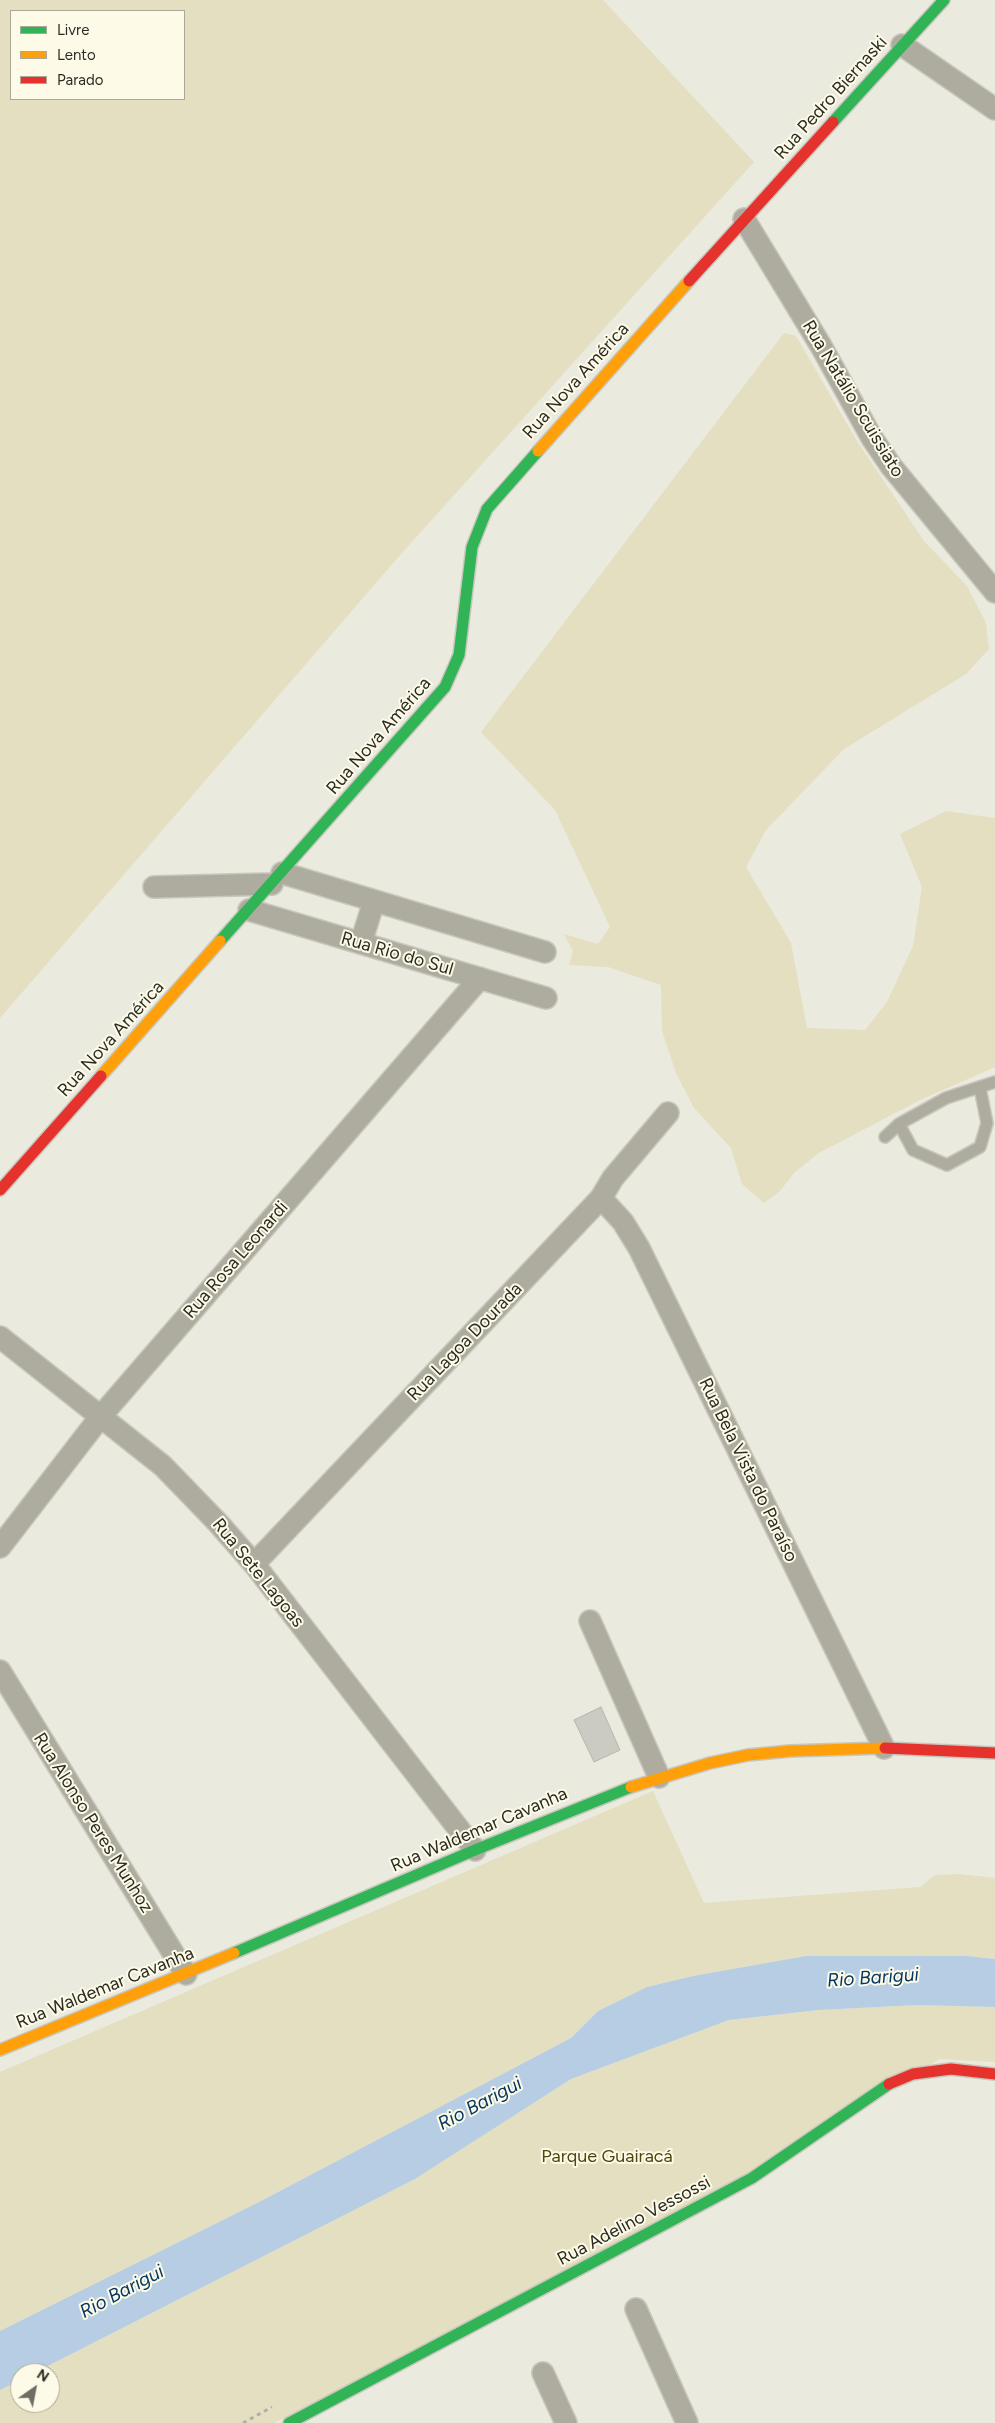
<!DOCTYPE html>
<html>
<head>
<meta charset="utf-8">
<style>
  body { margin:0 }
  #map { position:relative; width:995px; height:2423px; overflow:hidden; background:#ebeadf; font-family:Figtree,sans-serif }
  canvas { display:block }
  .legend { position:absolute; left:10px; top:10px; width:175px; height:90px; box-sizing:border-box; background:#fdfbe8; border:1px solid #a9a899; margin:0; padding:6px 9px; list-style:none; font-size:15px; color:#2b2b23 }
  .legend li { display:flex; align-items:center; gap:10px; height:25px }
  .legend b { width:25px; border:1px solid #a9a899 }
  .north { position:absolute; left:10px; top:2363px; width:50px; height:50px; box-sizing:border-box; background:#fdfbe8; border:1px solid #a9a899; border-radius:50%; rotate:33deg; font-size:14px; font-weight:700; line-height:20px; text-align:center; color:#2b2b23 }
  .north::after { content:''; display:block; margin:auto; width:18px; height:22px; background:#6e6e65; clip-path:polygon(50% 0,100% 100%,50% 72%,0 100%) }
</style>
</head>
<body>
<div id="map">
<canvas width="995" height="2423"></canvas>
<ul class="legend">
<li><b style="height:6px;background:#30b455"></b>Livre</li>
<li><b style="height:6px;background:#ff9f0a"></b>Lento</li>
<li><b style="height:6px;background:#e5322d"></b>Parado</li>
</ul>
<div class="north">N</div>
</div>
<script>
const ctx = document.querySelector('canvas').getContext('2d');
ctx.lineJoin = 'round';
function paint(path, color) {
  ctx.fillStyle = color;
  ctx.fill(path, 'evenodd');
}
function shape(rows) {
  const path = new Path2D();
  for (const r of rows) {
    path.moveTo(r[0], r[1]);
    for (let i = 2; i < r.length; i += 2) path.lineTo(r[i], r[i + 1]);
  }
  return path;
}
function stroke(path, color, width, dash) {
  ctx.strokeStyle = color;
  ctx.lineWidth = width;
  ctx.lineCap = dash ? 'butt' : 'round';
  ctx.setLineDash(dash || []);
  ctx.stroke(path);
}
function drawText(font, color, halo, rows, align = 'center') {
  ctx.font = font + ' Figtree,sans-serif';
  ctx.lineWidth = 4;
  ctx.setLineDash([]);
  ctx.textBaseline = 'middle';
  ctx.strokeStyle = halo;
  ctx.fillStyle = color;
  for (const [text, x, y, turn = 0] of rows) {
    ctx.save();
    ctx.translate(x, y);
    ctx.rotate((+turn || 0) * Math.PI / 180);
    ctx.textAlign = isNaN(turn) ? turn : align;
    if (halo) ctx.strokeText(text, 0, 0);
    ctx.fillText(text, 0, 0);
    ctx.restore();
  }
}
paint(shape([
  [0,0,603,0,754,162,401,554,0,1018],
  [184,11,184,99,11,99,11,11],
  [784,333,796,336,857,441,924,541,967,586,986,623,989,649,966,674,844,749,766,830,746,867,791,943,807,1028,865,1030,887,1002,913,946,922,887,900,834,946,811,995,818,995,1067,918,1101,819,1153,795,1172,780,1191,764,1203,742,1184,731,1148,694,1108,676,1073,662,1031,661,985,608,967,569,965,573,951,564,934,598,944,610,927,555,810,481,732],
  [653,1791,704,1903,920,1887,935,1875,960,1874,995,1878,995,1959,967,1956,806,1956,693,1976,647,1987,598,2011,571,2038,261,2201,0,2331,0,2072],
  [917,2005,995,2007,995,2062,940,2059,626,2244,274,2423,0,2423,0,2390,20,2380,20,2403,50,2403,50,2373,34,2373,415,2179,571,2079,729,2020,819,2010]
]), '#e3dfc0');
paint(shape([
  [806,1956,967,1956,995,1959,995,2007,917,2005,819,2010,729,2020,571,2079,415,2179,34,2373,20,2373,20,2380,0,2390,0,2331,261,2201,571,2038,598,2011,647,1987,693,1976]
]), '#b6cde3');
const building = shape([
  [601,1707,620,1750,594,1762,574,1720,601,1707]
]);
paint(building, '#cccbc3');
stroke(building, '#b7b6ad', 1);
const lane = shape([
  [899,1124,913,1150,947,1165,980,1147,987,1123,980,1088],
  [885,1137,899,1124,946,1098,995,1082]
]);
const street = shape([
  [902,45,995,109],
  [744,219,821,346,872,438,891,466,995,592],
  [282,873,545,952],
  [154,887,272,884],
  [249,910,546,998],
  [361,943,374,901],
  [601,1198,623,1222,639,1248,884,1748],
  [0,1337,163,1466,219,1524,254,1564,475,1850],
  [0,1547,101,1416,480,978],
  [254,1564,601,1198,613,1178,668,1113],
  [590,1621,659,1777],
  [0,1671,186,1974],
  [636,2309,687,2423],
  [543,2373,566,2423]
]);
const fast = shape([
  [833,122,944,0],
  [220,941,445,687,459,655,472,547,487,509,538,451],
  [234,1953,475,1850,631,1787],
  [289,2423,752,2178,889,2084]
]);
const slow = shape([
  [538,451,689,281],
  [101,1076,220,941],
  [631,1787,710,1763,748,1755,790,1751,885,1748],
  [0,2050,234,1953]
]);
const jam = shape([
  [689,281,833,122],
  [0,1190,101,1076],
  [885,1748,995,1753],
  [889,2084,913,2074,951,2069,995,2074]
]);
stroke(lane, '#c8c7be', 14);
stroke(street, '#c8c7be', 24);
stroke(fast, '#c8c7be', 14);
stroke(slow, '#c8c7be', 14);
stroke(jam, '#c8c7be', 14);
stroke(shape([
  [243,2423,272,2407]
]), '#b2b1a7', 3, [4, 4]);
stroke(lane, '#adac9e', 11);
stroke(street, '#adac9e', 21);
stroke(fast, '#30b455', 11);
stroke(slow, '#ff9f0a', 11);
stroke(jam, '#e5322d', 11);
drawText('18px', '#2b2b23', '#fdfbe8', [
  ["Rua Pedro Biernaski",831,98,-48],
  ["Rua Nova América",576,381,-48],
  ["Rua Natálio Scuissiato",853,399,59],
  ["Rua Nova América",379,736,-49],
  ["Rua Rio do Sul",397,954,16],
  ["Rua Nova América",111,1039,-48],
  ["Rua Rosa Leonardi",236,1260,-49],
  ["Rua Lagoa Dourada",465,1342,-46],
  ["Rua Bela Vista do Paraíso",748,1470,64],
  ["Rua Sete Lagoas",258,1573,51],
  ["Rua Alonso Peres Munhoz",93,1823,58],
  ["Rua Waldemar Cavanha",479,1830,-23],
  ["Rua Waldemar Cavanha",105,1988,-22],
  ["Rua Adelino Vessossi",634,2221,-28]
]);
drawText('18px', '#4e470e', '#fdfbe8', [
  ["Parque Guairacá",607,2157]
]);
drawText('italic 19px', '#063865', '#fdfbe8', [
  ["Rio Barigui",873,1978,-4],
  ["Rio Barigui",480,2104,-28],
  ["Rio Barigui",122,2292,-28]
]);
</script>
</body>
</html>
